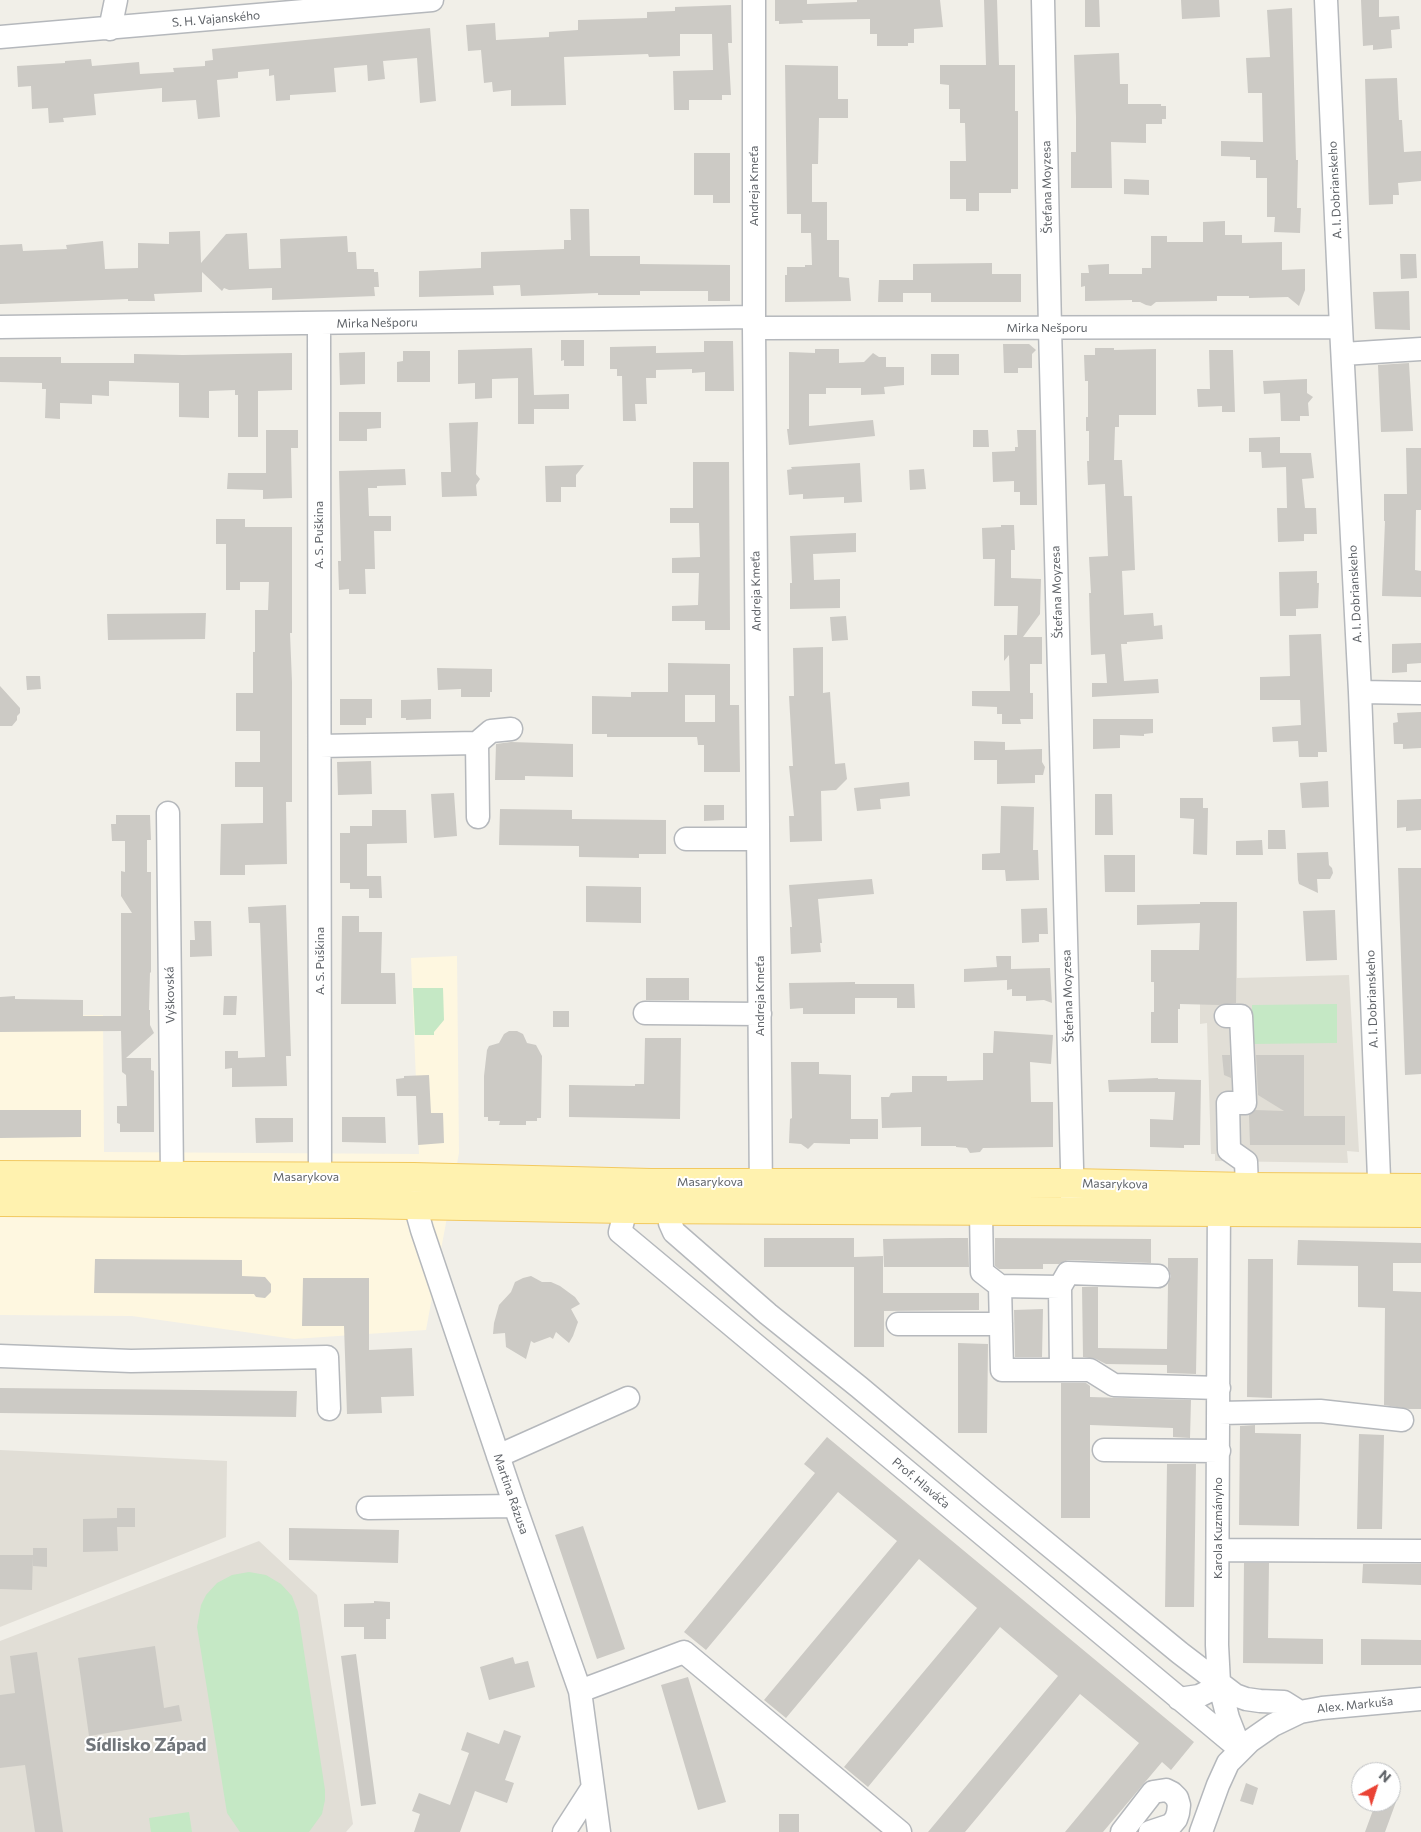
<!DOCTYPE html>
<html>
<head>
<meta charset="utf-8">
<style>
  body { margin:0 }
  #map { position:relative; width:1421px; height:1832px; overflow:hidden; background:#f1efe8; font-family:Commissioner,sans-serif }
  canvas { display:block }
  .north { position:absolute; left:1351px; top:1762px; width:50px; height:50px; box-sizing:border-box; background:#fff; border:1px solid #bfc1c3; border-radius:50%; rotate:40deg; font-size:14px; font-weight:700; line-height:20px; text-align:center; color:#5f6368 }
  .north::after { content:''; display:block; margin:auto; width:18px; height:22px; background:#ea4335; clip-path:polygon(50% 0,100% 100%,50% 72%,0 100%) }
</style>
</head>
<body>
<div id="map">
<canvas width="1421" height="1832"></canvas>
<div class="north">N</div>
</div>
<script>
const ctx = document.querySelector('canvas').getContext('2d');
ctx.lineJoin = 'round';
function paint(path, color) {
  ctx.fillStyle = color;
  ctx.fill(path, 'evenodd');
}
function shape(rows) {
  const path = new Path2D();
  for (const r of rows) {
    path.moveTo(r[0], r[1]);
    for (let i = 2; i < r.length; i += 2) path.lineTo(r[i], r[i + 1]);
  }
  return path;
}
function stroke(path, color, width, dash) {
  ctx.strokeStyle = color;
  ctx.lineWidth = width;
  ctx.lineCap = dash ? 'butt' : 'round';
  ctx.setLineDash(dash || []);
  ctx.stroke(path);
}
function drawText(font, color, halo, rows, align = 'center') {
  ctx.font = font + ' Commissioner,sans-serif';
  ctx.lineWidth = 4;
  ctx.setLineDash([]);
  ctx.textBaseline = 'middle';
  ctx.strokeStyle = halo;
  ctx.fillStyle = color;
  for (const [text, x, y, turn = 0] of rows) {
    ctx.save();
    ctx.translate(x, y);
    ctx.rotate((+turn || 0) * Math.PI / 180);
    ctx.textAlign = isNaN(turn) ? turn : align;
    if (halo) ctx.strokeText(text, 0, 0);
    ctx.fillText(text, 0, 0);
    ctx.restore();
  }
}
paint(shape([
  [457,956,459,1153,426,1330,294,1339,132,1316,0,1315,0,1016,103,1015,104,1152,419,1154,411,958]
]), '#fef7e0');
paint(shape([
  [1200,902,1237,902,1237,978,1349,975,1359,1152,1347,1151,1348,1163,1215,1161,1215,1154,1211,1154,1207,1023,1200,1024],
  [0,1450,227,1461,226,1537,0,1627],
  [259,1541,317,1595,353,1824,346,1832,0,1832,0,1641]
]), '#e1ded6');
paint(shape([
  [413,988,443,988,444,1020,434,1032,434,1035,415,1035],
  [1337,1004,1337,1043,1252,1044,1252,1005],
  [249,1572,266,1575,281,1584,292,1596,298,1612,325,1790,325,1800,322,1814,309,1832,240,1832,227,1813,197,1627,201,1605,206,1595,217,1583,232,1575],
  [189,1812,192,1832,151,1832,149,1818]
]), '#c5e8c5');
paint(shape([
  [775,0,807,0,807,4,857,2,857,0,940,0,943,27,914,29,914,43,908,43,908,46,877,46,877,34,870,34,870,19,802,20,803,23,779,24,779,21,775,21],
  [984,0,997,0,999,65,1015,65,1015,111,1018,111,1018,189,1011,189,1011,193,979,193,979,211,966,211,966,199,950,199,950,161,966,161,965,123,960,123,960,109,949,109,949,85,940,84,940,65,986,65],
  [1085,0,1099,0,1100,27,1085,27],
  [1181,0,1219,0,1220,17,1182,19],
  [1361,0,1379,0,1379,17,1399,16,1400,29,1391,30,1392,48,1373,50,1373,45,1363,46],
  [731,5,732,43,728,43,731,95,722,95,722,100,689,100,689,110,674,110,673,71,713,70,712,34,680,34,680,56,649,57,648,54,564,57,566,105,511,106,511,90,493,92,492,82,484,83,481,50,468,51,466,25,495,23,496,40,549,37,549,32,578,30,578,20,647,18,647,12,675,11,675,7],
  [1292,8,1296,160,1298,160,1297,208,1301,208,1300,233,1274,232,1275,217,1267,217,1267,178,1256,178,1256,160,1250,160,1250,157,1221,156,1221,141,1263,142,1262,93,1248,93,1246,58,1270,57,1267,10],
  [430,28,436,101,420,103,417,58,383,61,385,79,368,81,367,65,334,68,336,92,290,95,290,100,276,101,274,75,269,76,269,69,238,72,238,78,217,80,220,117,198,119,196,100,162,102,162,88,94,94,96,115,63,118,64,122,49,123,48,108,32,109,31,86,18,87,17,66,65,63,65,61,91,59,92,66,139,62,140,74,174,72,173,68,205,66,205,61,213,60,212,49],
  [1119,53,1120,84,1128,84,1128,104,1161,104,1161,106,1166,106,1166,119,1162,119,1162,124,1146,124,1146,143,1111,142,1112,188,1071,188,1071,152,1076,152,1076,117,1074,55],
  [785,65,838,66,838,99,848,99,848,118,819,118,818,164,812,164,812,202,827,202,827,240,839,240,839,277,849,278,851,301,785,302,785,275,787,275,787,267,805,267,805,265,812,265,811,233,801,233,801,214,787,214],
  [1397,78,1399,120,1402,120,1404,152,1421,151,1421,181,1398,183,1399,195,1393,195,1393,204,1369,205,1365,79],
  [694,153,730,153,730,203,713,203,713,195,694,195],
  [1124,179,1149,180,1149,195,1124,194],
  [570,209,589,209,590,256,640,256,640,264,730,265,730,301,708,301,708,291,640,291,640,295,598,295,598,293,521,296,520,285,493,286,494,295,419,297,419,271,481,268,481,252,564,249,564,240,571,240],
  [1225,221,1225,235,1242,235,1242,243,1282,242,1282,270,1305,269,1305,290,1299,306,1288,297,1249,298,1249,296,1217,296,1217,301,1156,302,1151,306,1146,305,1140,302,1132,302,1132,300,1085,301,1085,286,1081,287,1081,273,1089,273,1088,265,1109,264,1109,274,1142,274,1142,268,1151,268,1151,236,1167,236,1167,242,1203,242,1203,222],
  [200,231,201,263,226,234,247,233,249,269,281,268,280,239,347,236,348,252,356,252,357,269,374,269,374,272,378,272,379,287,374,287,375,296,272,300,272,288,229,290,224,288,222,291,202,272,202,292,154,294,155,301,128,301,128,299,0,304,0,245,22,244,23,251,67,249,66,245,103,241,105,269,138,268,138,243,169,244,169,232],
  [1400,254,1416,254,1417,278,1401,279],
  [992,263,992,274,1021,274,1021,302,931,302,931,293,903,293,903,302,878,302,879,280,913,280,913,264],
  [1409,291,1410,330,1375,329,1373,292],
  [561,340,584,340,584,366,564,366,564,360,561,361],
  [704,341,733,341,734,391,705,391,705,372,692,373,692,369,656,370,656,378,646,378,647,404,635,404,636,421,623,421,622,376,617,376,617,369,610,369,610,347,656,346,656,353,704,352],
  [1003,344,1029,344,1036,350,1032,354,1032,368,1018,368,1018,373,1004,373],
  [532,348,534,395,569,394,569,409,534,409,534,424,518,424,518,378,492,379,492,398,475,399,475,383,458,384,458,350],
  [1095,348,1114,348,1114,350,1156,349,1156,415,1119,415,1119,427,1115,427,1114,460,1122,460,1124,496,1132,496,1135,570,1122,571,1124,615,1153,613,1154,626,1162,625,1163,639,1127,642,1127,644,1121,644,1124,681,1158,679,1159,693,1092,697,1092,683,1107,683,1105,654,1091,655,1090,630,1089,593,1091,593,1089,557,1108,556,1105,484,1088,485,1087,461,1089,461,1089,431,1086,431,1086,417,1088,417,1088,381,1085,381,1084,355,1095,355],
  [815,349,839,349,839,363,864,362,873,353,879,357,886,357,886,367,904,367,904,385,884,387,885,394,861,395,861,388,826,388,826,394,809,394,809,426,873,420,875,436,789,445,787,429,789,429,789,352,815,353],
  [1209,350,1233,350,1235,412,1222,412,1222,406,1198,407,1197,389,1210,389],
  [403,351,430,351,430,382,397,382,397,362,403,361],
  [365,352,365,384,340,385,339,353],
  [292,353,292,390,258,391,258,437,238,437,238,395,235,395,235,390,209,391,209,418,179,417,179,383,109,381,109,396,92,395,92,404,60,403,60,419,45,418,46,389,42,389,42,383,0,382,0,357,61,357,61,363,134,363,134,354,183,355],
  [931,354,959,354,959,375,931,375],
  [1409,363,1413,431,1381,432,1378,365],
  [1307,379,1307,393,1313,397,1308,403,1309,416,1300,416,1300,421,1281,421,1280,393,1264,394,1263,381],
  [339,412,381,412,381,428,367,429,367,441,339,441],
  [478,422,476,474,480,479,476,485,477,496,442,497,441,472,451,472,449,423],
  [266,430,298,430,298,448,291,448,292,498,263,499,263,490,227,489,228,473,266,473],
  [973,430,988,430,989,447,973,447],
  [1017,430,1036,430,1037,505,1020,505,1020,492,1014,492,1014,481,993,482,992,452,1015,451,1015,447,1018,447],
  [1280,437,1280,453,1311,453,1314,478,1302,479,1305,508,1316,508,1317,534,1304,534,1304,541,1278,542,1277,508,1287,508,1286,467,1262,468,1261,452,1249,452,1249,438],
  [1406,448,1421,448,1421,510,1416,510,1415,570,1421,571,1421,597,1382,596,1385,521,1384,521,1384,494,1407,494],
  [693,462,729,462,730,630,705,630,705,621,672,621,672,606,698,605,699,573,672,573,672,558,700,557,699,523,670,523,670,508,693,508],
  [860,463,862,502,844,503,844,497,803,499,803,494,789,495,787,470,792,469,791,467],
  [584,465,576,475,576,487,561,487,561,502,546,502,545,466],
  [405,469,406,485,377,486,377,488,368,488,369,516,391,516,391,531,374,531,375,569,365,569,366,594,349,594,349,589,339,590,338,561,341,561,339,471],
  [924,469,926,489,910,490,909,470],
  [216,519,245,519,245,527,292,527,292,633,290,633,292,682,292,802,286,802,287,864,245,865,245,875,220,875,221,824,263,823,263,787,235,787,235,762,260,762,260,731,236,731,236,693,253,693,253,652,255,652,255,610,268,610,269,582,240,582,240,590,226,590,226,544,216,544],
  [1001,525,1014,525,1015,550,1011,550,1011,578,1041,579,1040,614,1023,637,1042,637,1042,664,1030,664,1030,693,1033,693,1033,719,1020,719,1021,724,1002,724,1002,714,997,714,997,707,972,706,972,691,1010,691,1009,655,1004,661,1004,635,1017,635,1018,606,994,606,995,559,983,559,982,528,1001,527],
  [856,533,856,552,813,554,814,580,840,579,840,608,790,609,790,583,792,583,790,536],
  [1317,571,1317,583,1319,583,1318,608,1296,609,1296,616,1280,616,1279,572],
  [206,613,205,639,108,640,107,614],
  [846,616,848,640,832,641,830,617],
  [1321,634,1327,752,1318,752,1318,757,1299,757,1298,741,1273,742,1272,727,1301,725,1300,700,1260,700,1260,677,1290,676,1289,635],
  [1421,643,1421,663,1407,664,1407,672,1392,673,1392,644],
  [823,647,823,693,830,692,835,764,845,763,847,779,836,790,821,791,822,841,790,842,789,816,794,816,789,766,793,766,789,696,794,696,793,648],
  [668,663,730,664,730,705,739,705,740,772,704,772,704,745,698,745,697,737,607,737,607,734,592,734,592,696,631,697,631,692,668,692],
  [685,695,715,695,715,722,685,722],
  [437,668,492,669,492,692,490,692,490,697,461,697,461,689,438,690],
  [26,676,40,676,41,689,27,690],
  [0,686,20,708,20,713,17,716,17,720,12,726,0,726],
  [340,699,372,699,372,718,366,718,366,725,340,725],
  [431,699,431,719,406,720,406,718,401,718,401,700],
  [1421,712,1421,748,1403,749,1403,744,1394,744,1393,723,1398,722,1397,713],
  [1093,719,1153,719,1153,733,1144,734,1144,736,1120,735,1120,748,1093,749],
  [974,741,1005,742,1005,750,1042,749,1042,762,1045,767,1043,775,1035,775,1035,783,997,784,997,760,974,760],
  [511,742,573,744,573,777,525,776,525,780,495,780,496,744],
  [371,761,372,794,338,795,337,762],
  [1328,781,1329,807,1302,808,1300,783],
  [909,782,910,796,880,799,881,809,857,811,854,788],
  [454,793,457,836,434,838,431,794],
  [1095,794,1112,794,1113,835,1095,835],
  [1180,798,1203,798,1203,808,1208,808,1207,855,1193,854,1194,819,1180,818],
  [1421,799,1421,830,1406,831,1406,827,1397,828,1397,800],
  [704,805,724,805,724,820,704,821],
  [1001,806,1034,807,1033,850,1038,850,1039,880,1006,881,1005,870,982,870,982,854,1000,853],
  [500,809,572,810,572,819,666,820,666,854,639,854,639,858,579,857,579,846,499,845],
  [372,810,406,810,407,843,367,844,367,876,381,876,382,898,369,898,369,889,350,889,350,883,340,883,340,833,350,833,350,826,372,826],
  [116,815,150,815,151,840,147,840,147,872,151,872,151,973,150,972,149,1010,150,1010,150,1025,154,1033,126,1058,151,1058,151,1070,154,1071,154,1132,120,1132,120,1124,117,1123,117,1106,127,1106,126,1075,122,1072,121,1031,0,1032,0,997,15,996,15,999,83,1000,83,1016,121,1016,121,913,132,913,121,896,121,871,125,872,125,841,112,841,111,824,116,824],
  [1268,830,1285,830,1286,849,1268,849],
  [1262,840,1263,855,1236,855,1236,841],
  [1328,852,1329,865,1332,868,1333,873,1330,879,1317,879,1318,893,1299,884,1298,880,1297,853],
  [1104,855,1135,855,1135,892,1105,892],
  [1398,868,1421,868,1421,1074,1405,1075],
  [872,879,874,894,818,899,822,943,820,943,821,952,791,954,790,927,792,927,789,885],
  [586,886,641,887,641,923,586,922],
  [1200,902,1237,902,1236,1003,1219,1005,1180,1004,1180,1009,1178,1009,1178,1043,1151,1043,1151,1012,1154,1012,1154,982,1151,982,1151,950,1199,950,1200,923,1137,925,1137,905,1200,904],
  [286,905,291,1056,286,1056,287,1086,232,1087,232,1068,225,1069,225,1051,238,1051,238,1058,265,1057,260,923,249,923,248,907],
  [1047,908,1048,934,1039,934,1039,942,1022,943,1021,909],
  [1335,910,1337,960,1306,961,1303,911],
  [342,916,359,916,359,932,382,932,381,973,395,973,396,1004,341,1004],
  [194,921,211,921,212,956,190,957,190,940,195,940],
  [996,956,1011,956,1011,969,1050,968,1052,1003,1044,1000,1026,1001,1026,996,1012,996,1012,989,1007,990,1007,980,964,982,964,969,997,967],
  [646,978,689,978,689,1000,646,1000],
  [855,982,855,984,914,984,915,1008,897,1008,897,998,855,998,855,1014,803,1014,803,1008,790,1009,789,983],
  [224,996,237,996,236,1015,223,1015],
  [553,1011,569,1011,569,1027,553,1027],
  [509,1031,517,1031,523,1034,527,1043,536,1045,542,1056,541,1118,537,1118,537,1121,526,1121,526,1125,499,1125,500,1121,488,1121,488,1117,484,1117,484,1076,487,1050,489,1046,499,1043,504,1034],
  [994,1031,1053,1035,1051,1064,1030,1062,1031,1102,1053,1102,1053,1147,983,1148,980,1152,970,1153,967,1148,956,1147,956,1146,921,1146,921,1127,882,1128,881,1097,889,1097,891,1093,912,1092,912,1076,947,1076,947,1081,983,1080,983,1053,993,1053],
  [645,1038,681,1038,680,1119,569,1117,569,1085,635,1086,635,1084,644,1084],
  [1222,1055,1230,1055,1231,1078,1224,1075],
  [1256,1055,1304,1055,1304,1116,1345,1116,1345,1145,1250,1145,1249,1115,1255,1110,1284,1111,1258,1095],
  [791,1062,819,1062,819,1074,851,1075,851,1119,878,1119,878,1139,850,1139,850,1144,814,1143,808,1149,801,1144,789,1143,790,1119,792,1118],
  [429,1075,431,1113,443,1113,444,1143,418,1145,416,1096,397,1096,396,1079,404,1078,404,1076],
  [1158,1078,1158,1079,1201,1080,1200,1145,1184,1145,1184,1148,1150,1147,1150,1119,1173,1120,1175,1092,1109,1092,1108,1080],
  [0,1110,81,1110,81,1137,0,1138],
  [342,1117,385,1117,386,1143,342,1142],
  [255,1118,293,1118,293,1142,256,1143],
  [764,1238,854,1238,854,1267,764,1267],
  [950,1238,968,1238,969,1267,884,1267,883,1239],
  [995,1238,1151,1239,1151,1263,1068,1260,1059,1264,1043,1264,1043,1269,999,1269,995,1266],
  [1298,1240,1421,1243,1421,1263,1393,1263,1393,1291,1421,1292,1421,1409,1409,1409,1384,1405,1385,1308,1358,1307,1358,1266,1297,1265],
  [883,1256,883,1293,979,1293,979,1310,884,1311,884,1347,854,1347,854,1257],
  [1168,1258,1198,1258,1196,1374,1167,1373,1167,1365,1106,1364,1096,1359,1083,1357,1082,1287,1098,1287,1098,1348,1167,1349,1168,1284,1171,1276,1168,1268],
  [95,1259,242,1260,242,1276,265,1277,271,1284,271,1292,265,1298,256,1297,254,1294,94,1293],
  [1248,1259,1273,1259,1272,1398,1247,1397],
  [531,1276,542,1282,551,1282,560,1286,575,1297,580,1304,571,1309,578,1322,573,1336,569,1343,556,1332,553,1339,550,1337,534,1343,531,1341,526,1359,506,1347,505,1333,493,1334,494,1323,499,1305,511,1292,515,1282,523,1278],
  [303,1278,369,1278,369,1350,412,1348,414,1396,381,1397,382,1413,347,1414,344,1326,302,1326],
  [1043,1309,1042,1357,1015,1357,1014,1310],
  [958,1343,988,1344,987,1433,958,1433],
  [1061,1383,1086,1383,1090,1386,1090,1397,1191,1400,1190,1438,1173,1437,1173,1428,1090,1425,1090,1518,1061,1518],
  [0,1388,297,1391,296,1417,0,1413],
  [1255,1425,1255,1433,1301,1434,1299,1526,1239,1525,1240,1426],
  [1359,1434,1384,1435,1382,1529,1357,1529],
  [827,1437,1194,1742,1171,1770,1162,1762,1103,1832,1065,1832,1139,1743,1080,1694,965,1832,928,1832,1058,1676,1000,1627,868,1787,844,1767,977,1608,919,1559,786,1718,764,1700,897,1541,838,1492,706,1650,684,1632,815,1473,804,1464],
  [1167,1464,1196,1464,1194,1607,1165,1607],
  [117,1508,135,1508,135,1527,117,1527,118,1551,83,1552,83,1519,117,1518],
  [583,1526,625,1649,597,1659,555,1535],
  [289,1528,399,1530,398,1563,289,1560],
  [33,1548,47,1548,47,1567,33,1566,33,1556,32,1590,0,1589,0,1555,33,1555],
  [1244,1563,1269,1563,1268,1638,1323,1639,1323,1664,1243,1663],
  [1363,1564,1421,1564,1421,1585,1362,1583],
  [374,1601,390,1602,390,1619,386,1619,386,1639,364,1639,364,1627,344,1627,344,1604,374,1603],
  [1361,1639,1421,1640,1421,1665,1361,1665],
  [155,1646,164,1708,179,1705,182,1721,89,1736,78,1658],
  [37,1652,63,1832,35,1832,25,1765,0,1768,0,1695,15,1693,10,1656],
  [356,1654,376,1804,361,1806,341,1656],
  [513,1657,515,1664,528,1661,535,1687,489,1700,480,1667],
  [688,1677,726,1802,698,1810,661,1685],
  [504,1730,521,1736,505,1780,514,1783,507,1803,475,1791,460,1832,414,1832,420,1814,412,1811,419,1793,450,1805,469,1753,461,1750,467,1732,499,1744],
  [1246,1783,1258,1788,1253,1805,1240,1801],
  [1376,1802,1396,1802,1385,1832,1365,1832],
  [779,1814,799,1814,799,1832,779,1832]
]), '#cccac5');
const minor = shape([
  [754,0,754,328,761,1198],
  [1043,0,1050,328,1072,1167,1072,1212],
  [1326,0,1341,327,1360,692,1380,1204],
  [110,29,116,0],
  [0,37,432,0],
  [319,324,320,1193],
  [0,327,754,317],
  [754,328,1341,327],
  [1343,354,1421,349],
  [1360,692,1421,693],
  [320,746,477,743],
  [168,813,172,1177],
  [478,817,477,743,491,731,511,729],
  [686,839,758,839],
  [645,1013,760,1014],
  [1226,1016,1241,1016,1245,1103,1228,1103,1229,1150,1246,1162,1247,1187],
  [414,1189,415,1205,422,1230,515,1506,580,1691,599,1832],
  [659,1196,669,1209,670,1223,674,1232,768,1314,859,1387,989,1496,1180,1653,1235,1695,1246,1699,1260,1701,1284,1702,1300,1712],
  [1219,1196,1217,1645,1219,1683,1228,1718,1239,1746],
  [636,1198,626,1209,620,1232,1240,1749],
  [981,1212,982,1272,1000,1286,1002,1370,1090,1370,1114,1385,1219,1388],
  [1000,1286,1060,1287,1061,1370],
  [1060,1287,1068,1273,1158,1276],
  [898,1324,1001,1324],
  [0,1356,131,1361,327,1357,329,1409],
  [1219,1413,1320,1411,1402,1420],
  [1104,1450,1219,1451],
  [498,1456,628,1398],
  [368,1508,515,1506],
  [1219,1550,1421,1551],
  [580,1691,684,1652,900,1832],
  [1179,1699,1199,1696,1213,1689,1219,1683],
  [564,1832,593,1787],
  [1122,1832,1153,1792,1166,1790,1172,1793,1177,1798,1179,1805,1178,1813,1176,1819,1171,1825,1150,1832],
  [1201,1832,1218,1785,1228,1763,1250,1741,1273,1725,1300,1712,1322,1708,1421,1699]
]);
const major = shape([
  [0,1175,414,1177,651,1183,1072,1183,1247,1187,1421,1188],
  [0,1202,355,1204,626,1209,1421,1213]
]);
stroke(minor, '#b5b8bc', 25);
stroke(major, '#f2c960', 30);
stroke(minor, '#fff', 22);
stroke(major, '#fff2af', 28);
drawText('12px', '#5f6368', '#fff', [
  ["S. H. Vajanského",216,19,-5],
  ["Andreja Kmeťa",754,186,-90],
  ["Štefana Moyzesa",1047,187,-91],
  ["A. I. Dobrianskeho",1335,190,-93],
  ["Mirka Nešporu",377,323,-1],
  ["Mirka Nešporu",1047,328],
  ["A. S. Puškina",319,535,-90],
  ["Andreja Kmeťa",756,591,-91],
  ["Štefana Moyzesa",1057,592,-92],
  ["A. I. Dobrianskeho",1355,594,-93],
  ["A. S. Puškina",320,961,-90],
  ["Vyškovská",170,995,-91],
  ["Andreja Kmeťa",760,996,-90],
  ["Štefana Moyzesa",1068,996,-92],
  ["A. I. Dobrianskeho",1372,999,-92],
  ["Masarykova",306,1177],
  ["Masarykova",710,1182],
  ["Masarykova",1115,1184,1],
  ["Prof. Hlaváča",921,1483,40],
  ["Martina Rázusa",511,1494,71],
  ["Karola Kuzmányho",1218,1528,-90],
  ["Alex. Markuša",1355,1705,-6]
]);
drawText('bold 18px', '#70757a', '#fff', [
  ["Sídlisko Západ",146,1745]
]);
</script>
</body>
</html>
